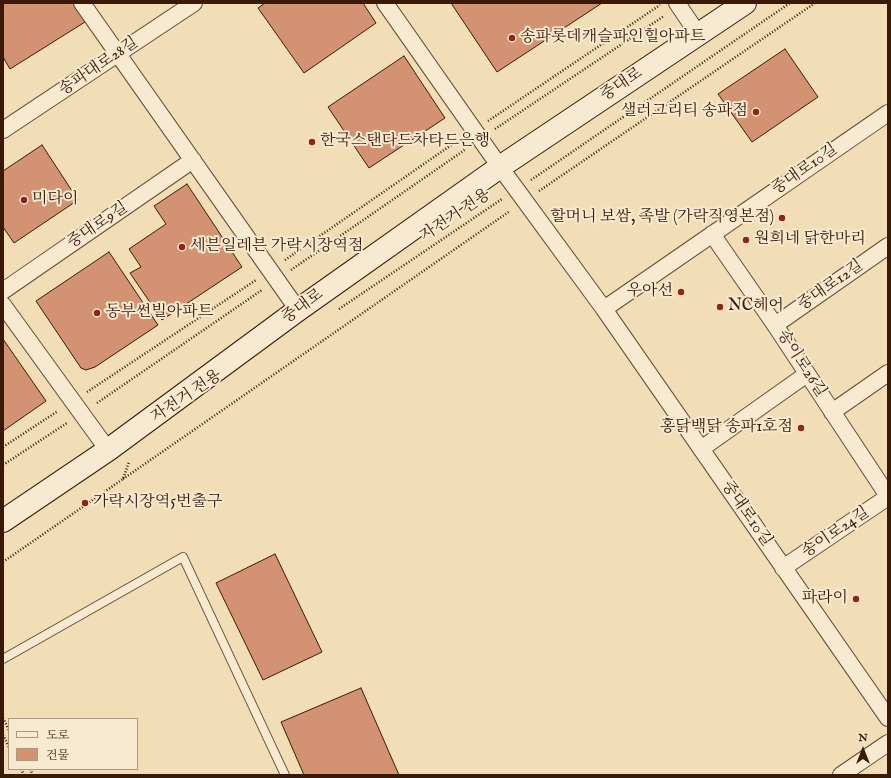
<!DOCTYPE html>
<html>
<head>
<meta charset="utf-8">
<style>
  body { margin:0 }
  #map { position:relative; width:891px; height:778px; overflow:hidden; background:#f2deb6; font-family:"IM FELL English","Noto Serif KR",serif }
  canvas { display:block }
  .frame { position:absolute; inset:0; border:4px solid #3a1909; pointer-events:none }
  .legend { position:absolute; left:8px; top:718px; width:130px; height:52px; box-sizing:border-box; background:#f7ead0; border:1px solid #ab9680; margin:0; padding:5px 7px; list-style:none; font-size:12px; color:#3a1909 }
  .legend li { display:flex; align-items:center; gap:8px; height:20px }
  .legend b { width:20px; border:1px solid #ab9680 }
  .north { position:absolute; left:843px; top:730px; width:40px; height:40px; -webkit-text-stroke:3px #f7ead0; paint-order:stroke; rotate:0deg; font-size:11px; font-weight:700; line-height:16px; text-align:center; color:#3a1909 }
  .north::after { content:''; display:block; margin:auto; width:14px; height:18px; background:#3a1909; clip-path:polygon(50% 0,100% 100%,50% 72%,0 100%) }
</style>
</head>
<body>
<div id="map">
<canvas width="891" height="778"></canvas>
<div class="frame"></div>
<ul class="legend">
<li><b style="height:5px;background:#f7ead0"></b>도로</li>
<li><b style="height:11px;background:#d39271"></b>건물</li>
</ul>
<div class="north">N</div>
</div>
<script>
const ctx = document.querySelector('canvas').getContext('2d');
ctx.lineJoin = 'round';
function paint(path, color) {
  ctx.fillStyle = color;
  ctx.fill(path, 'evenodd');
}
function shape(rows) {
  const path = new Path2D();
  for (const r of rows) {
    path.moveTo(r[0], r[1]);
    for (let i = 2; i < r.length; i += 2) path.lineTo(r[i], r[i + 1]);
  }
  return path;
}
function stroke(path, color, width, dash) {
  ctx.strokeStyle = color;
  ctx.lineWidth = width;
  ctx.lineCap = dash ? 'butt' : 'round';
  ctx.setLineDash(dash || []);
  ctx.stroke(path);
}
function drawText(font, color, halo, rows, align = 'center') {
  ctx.font = font + ' "IM FELL English","Noto Serif KR",serif';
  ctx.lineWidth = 4;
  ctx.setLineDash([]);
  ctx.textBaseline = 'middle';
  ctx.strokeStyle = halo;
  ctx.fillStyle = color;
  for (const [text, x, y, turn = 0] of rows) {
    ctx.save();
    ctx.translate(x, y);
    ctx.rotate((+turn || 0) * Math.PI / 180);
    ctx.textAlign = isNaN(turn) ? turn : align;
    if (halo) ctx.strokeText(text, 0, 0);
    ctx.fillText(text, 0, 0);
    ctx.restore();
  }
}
const building = shape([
  [4,3,73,3,85,22,10,69,3,57,3,4,4,3],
  [265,3,363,3,376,23,304,73,258,8,265,3],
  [451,3,602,3,497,72,451,3],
  [785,49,818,97,752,142,718,94,785,49],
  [404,56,445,118,369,168,328,107,404,56],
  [42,145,78,200,14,243,3,227,3,171,42,145],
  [187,184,242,267,162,320,130,273,141,267,129,249,166,224,154,206,187,184],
  [109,252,158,325,95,367,86,370,81,368,36,301,109,252],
  [3,339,46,401,3,431,3,339],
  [275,554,322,652,263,680,216,583,275,554],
  [361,688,399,775,304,775,281,722,361,688]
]);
paint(building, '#d39271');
stroke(building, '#3a1909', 1);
const service = shape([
  [3,659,183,557,285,775]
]);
const minor = shape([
  [82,3,298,310],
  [385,3,500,167,604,309,888,718],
  [677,3,698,34],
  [3,130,194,3],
  [712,234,775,325,888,496],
  [3,291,193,160],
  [3,305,108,450],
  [604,309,888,113],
  [775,325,888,246],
  [832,412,888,373],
  [701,449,807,374],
  [783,568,888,497],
  [841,775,888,743]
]);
const secondary = shape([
  [3,521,108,450,298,310,500,167,745,3]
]);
stroke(service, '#684a34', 10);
stroke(minor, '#684a34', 18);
stroke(secondary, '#3a1909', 24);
stroke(shape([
  [488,121,660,5],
  [495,129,664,16],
  [531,180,790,3],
  [539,191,815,3],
  [285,260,460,139],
  [291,270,466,149],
  [339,309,502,199],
  [87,392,256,280],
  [97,403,262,290],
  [3,447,58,411],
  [3,465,67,423],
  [123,479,510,211],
  [3,562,123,479,129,462],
  [3,718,9,730],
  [3,735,9,747],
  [21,769,24,775],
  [30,769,33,775]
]), '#3a1909', 2.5, [1, 2]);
stroke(service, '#f7ead0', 8);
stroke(minor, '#f7ead0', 16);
stroke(secondary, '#f7ead0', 22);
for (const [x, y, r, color] of [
  [512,38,4,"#8f2418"],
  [756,112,4,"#8f2418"],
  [312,142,4,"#8f2418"],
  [24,200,4,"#8f2418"],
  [782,218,4,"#8f2418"],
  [746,240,4,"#8f2418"],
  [182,247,4,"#8f2418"],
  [681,292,4,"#8f2418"],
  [720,307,4,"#8f2418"],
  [97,313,4,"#8f2418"],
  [801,428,4,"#8f2418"],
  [85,503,4,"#8f2418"],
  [856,599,4,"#8f2418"]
]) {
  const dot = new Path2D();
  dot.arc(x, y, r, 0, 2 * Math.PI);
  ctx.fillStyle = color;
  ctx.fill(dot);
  stroke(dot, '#f7ead0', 1.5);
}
drawText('16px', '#3a1909', '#f7ead0', [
  ["송파롯데캐슬파인힐아파트",520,38],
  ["샐러그리티 송파점",748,112,"right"],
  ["한국스탠다드차타드은행",320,142],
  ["미다이",32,200],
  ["할머니 보쌈, 족발 (가락직영본점)",774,218,"right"],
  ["원희네 닭한마리",754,240],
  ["세븐일레븐 가락시장역점",190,247],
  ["우아선",673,292,"right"],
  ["NC헤어",728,307],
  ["동부썬빌아파트",105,313],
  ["홍닭백닭 송파1호점",793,428,"right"],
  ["가락시장역5번출구",93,503],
  ["파라이",848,599,"right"]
], 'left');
drawText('16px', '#3a1909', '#f7ead0', [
  ["송파대로28길",99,67,-34],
  ["중대로",622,85,-34],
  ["중대로10길",805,170,-35],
  ["자전거 전용",456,216,-34],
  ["중대로9길",98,226,-34],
  ["중대로12길",831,286,-35],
  ["중대로",303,307,-36],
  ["송이로26길",801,364,57],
  ["자전거 전용",187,397,-34],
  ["중대로10길",746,514,55],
  ["송이로24길",836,533,-34]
]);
</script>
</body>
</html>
